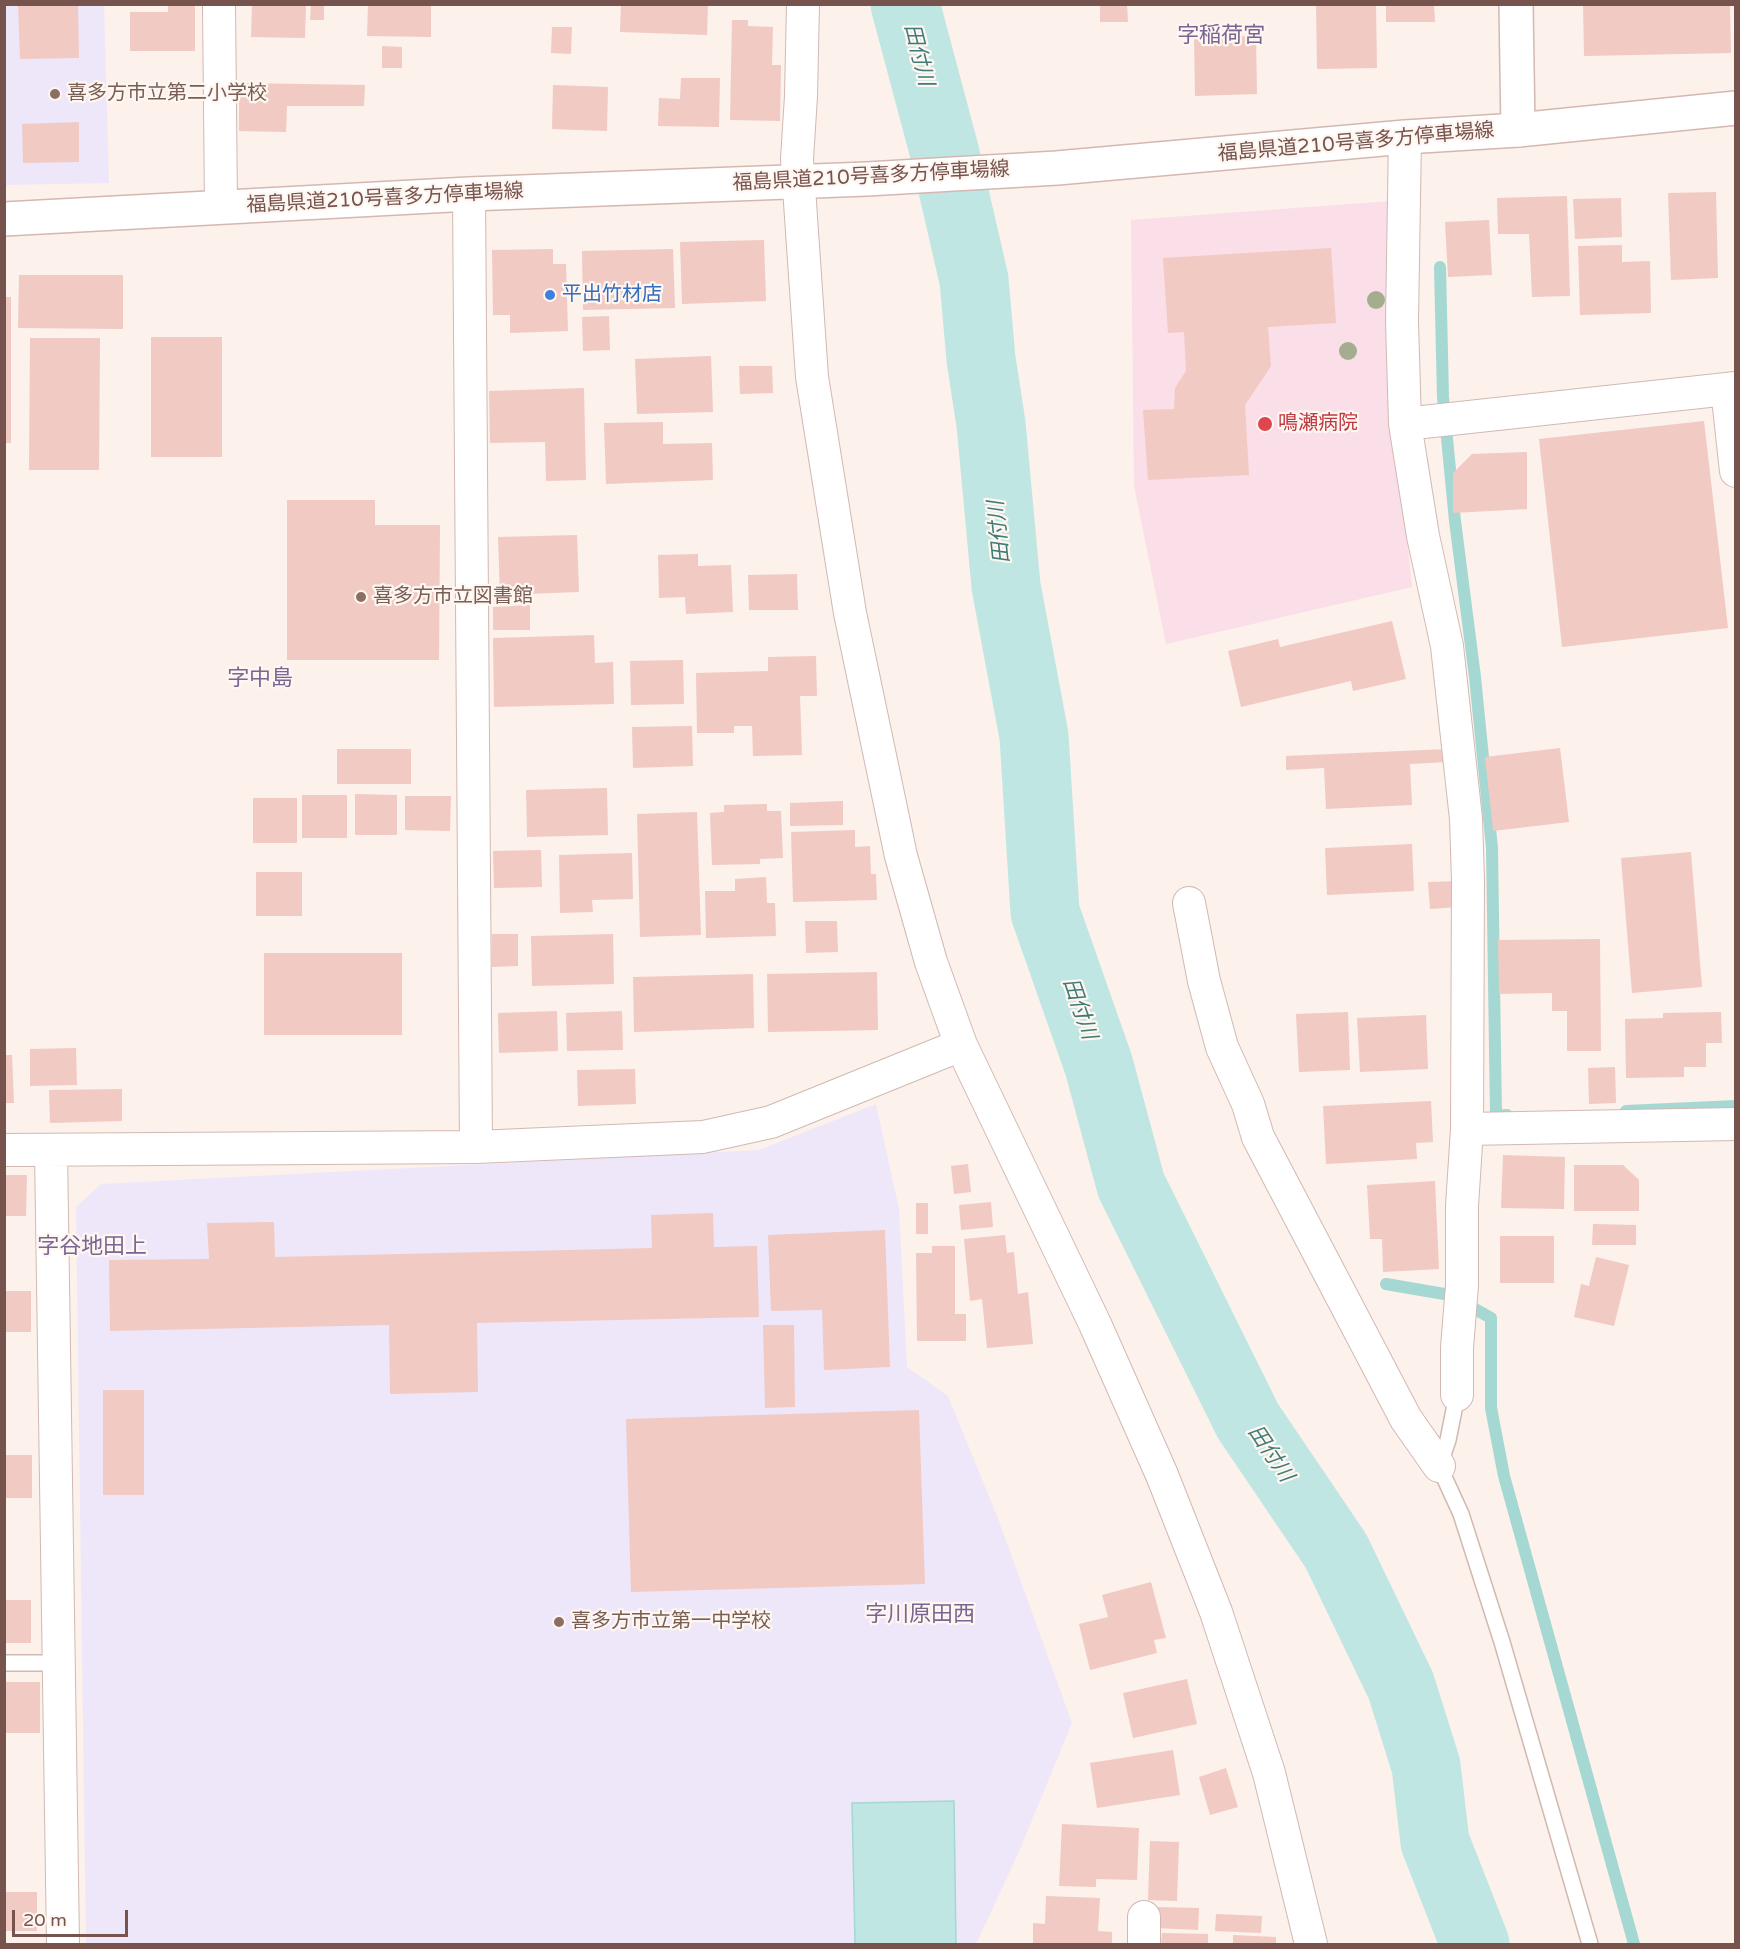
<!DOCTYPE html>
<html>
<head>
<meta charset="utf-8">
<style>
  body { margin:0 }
  #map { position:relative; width:1740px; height:1949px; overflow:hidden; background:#fcf1eb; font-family:"Varela Round",sans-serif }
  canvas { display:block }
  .frame { position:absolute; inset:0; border:6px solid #77534e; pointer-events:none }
  .scale { position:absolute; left:12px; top:1910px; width:116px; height:27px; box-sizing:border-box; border:3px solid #77534e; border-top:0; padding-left:8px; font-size:18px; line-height:21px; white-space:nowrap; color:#77534e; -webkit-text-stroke:4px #fef6f1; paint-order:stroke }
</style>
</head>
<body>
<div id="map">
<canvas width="1740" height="1949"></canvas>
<div class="frame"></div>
<div class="scale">20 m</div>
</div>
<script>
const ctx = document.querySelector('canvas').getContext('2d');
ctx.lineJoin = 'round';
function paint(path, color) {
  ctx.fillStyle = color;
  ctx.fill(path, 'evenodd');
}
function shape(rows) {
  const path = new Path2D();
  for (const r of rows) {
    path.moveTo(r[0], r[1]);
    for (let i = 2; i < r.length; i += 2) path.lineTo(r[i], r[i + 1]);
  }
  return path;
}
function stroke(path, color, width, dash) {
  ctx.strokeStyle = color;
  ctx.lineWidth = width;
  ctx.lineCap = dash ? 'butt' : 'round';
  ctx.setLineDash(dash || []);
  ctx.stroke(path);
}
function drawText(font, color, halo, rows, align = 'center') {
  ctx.font = font + ' "Varela Round","Noto Sans JP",sans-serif';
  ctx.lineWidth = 4.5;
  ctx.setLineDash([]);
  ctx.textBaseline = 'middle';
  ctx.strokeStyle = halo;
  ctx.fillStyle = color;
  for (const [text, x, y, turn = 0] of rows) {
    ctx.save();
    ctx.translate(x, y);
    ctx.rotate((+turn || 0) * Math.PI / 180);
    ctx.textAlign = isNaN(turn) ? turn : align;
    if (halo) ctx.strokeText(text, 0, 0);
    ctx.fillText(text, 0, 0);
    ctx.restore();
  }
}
paint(shape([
  [4,5,104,5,109,183,5,185],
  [876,1104,899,1209,907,1367,948,1396,999,1521,1072,1723,1018,1854,976,1944,86,1944,76,1207,101,1184,759,1150]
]), '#eee7f9');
paint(shape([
  [1391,201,1402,491,1412,587,1166,644,1134,486,1131,220]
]), '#fadee8');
const water = shape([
  [954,1801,956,1944,855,1944,852,1803,954,1801]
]);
paint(water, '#bfe6e2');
stroke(water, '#a5d7d3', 1.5);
stroke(shape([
  [1440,267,1443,397,1455,521,1475,677,1492,848,1496,1116,1507,1115],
  [1626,1111,1736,1106],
  [1386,1284,1450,1295,1491,1318,1491,1408,1504,1476,1634,1944]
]), '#a5d7d3', 12);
stroke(shape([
  [905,4,945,154,974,280,981,359,991,424,1006,586,1034,736,1045,912,1099,1066,1131,1185,1248,1421,1336,1551,1401,1686,1426,1766,1435,1842,1475,1944]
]), '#bfe6e2', 69);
paint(shape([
  [18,4,78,4,79,58,20,59],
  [252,4,306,4,305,38,251,37],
  [311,4,324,4,324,20,310,20],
  [368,4,431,4,431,37,367,36],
  [621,4,708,4,707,35,620,32],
  [1100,4,1127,4,1128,22,1100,22],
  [1316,4,1376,4,1377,68,1317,69],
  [1386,4,1434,4,1435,22,1386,22],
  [1583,4,1730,4,1731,53,1584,56],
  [168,6,195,6,195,51,130,51,130,12,168,12],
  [732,20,748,20,748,26,773,27,772,65,781,65,780,121,730,120],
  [552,27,572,27,571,54,551,53],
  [1256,36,1257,94,1195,96,1194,37],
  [382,46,402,47,402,68,382,68],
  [681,78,720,78,719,127,658,126,659,98,680,99],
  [239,83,365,85,364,106,287,106,286,132,239,131],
  [553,85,608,87,607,131,552,129],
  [79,122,79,162,23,163,22,124],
  [1716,192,1718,278,1671,280,1668,193],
  [1567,196,1570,296,1532,297,1529,234,1498,234,1497,198],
  [1621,198,1622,237,1575,239,1573,199],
  [1489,220,1492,275,1448,277,1445,222],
  [764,240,766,301,682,304,680,242],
  [1622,245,1622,262,1650,261,1651,313,1580,315,1578,246],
  [1331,248,1336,323,1268,327,1271,366,1245,405,1249,475,1148,480,1143,410,1174,409,1175,388,1186,371,1184,332,1168,333,1163,258],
  [553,249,553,264,566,264,568,331,510,333,510,315,493,315,492,250],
  [673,249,675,308,583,310,582,251],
  [19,275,123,275,123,329,18,328],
  [4,297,11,297,11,443,4,443],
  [609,316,610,350,583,351,582,317],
  [151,337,222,337,222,457,151,457],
  [30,338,100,338,99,470,29,470],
  [711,356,713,412,637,414,635,359],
  [739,366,772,366,773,393,740,394],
  [584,388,586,480,546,481,545,442,490,443,489,391],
  [1704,421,1728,628,1562,647,1539,439],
  [663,422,663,444,712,443,713,480,606,484,604,423],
  [1527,452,1527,509,1453,513,1453,473,1472,454],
  [287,500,375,500,375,525,440,525,439,660,287,660],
  [577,535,579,592,500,595,498,537],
  [698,554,698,566,731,565,733,612,686,614,685,597,659,598,658,555],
  [797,574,798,610,749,610,748,575],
  [530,605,530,630,493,630,493,607],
  [1392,621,1406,679,1353,691,1351,681,1241,707,1228,651,1278,639,1280,647],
  [594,635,595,663,613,662,614,704,494,707,493,638],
  [816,656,817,696,800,696,802,755,753,756,752,726,734,726,734,733,697,733,696,673,768,671,768,657],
  [683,660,684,704,631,705,630,661],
  [692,726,693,766,633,768,632,727],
  [1560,748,1569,822,1493,831,1485,757],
  [337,749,411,749,411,784,337,784],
  [1448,749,1448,762,1410,764,1412,805,1326,809,1324,768,1286,770,1286,756],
  [607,788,608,835,527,837,526,790],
  [355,794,397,795,397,835,355,835],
  [302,795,347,795,347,838,302,838],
  [405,796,451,796,450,831,405,830],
  [253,798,297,798,297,843,253,843],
  [843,801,843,825,790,826,790,803],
  [767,804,767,811,781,811,783,858,760,859,760,864,712,865,710,813,724,812,724,805],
  [697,812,701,935,640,937,637,814],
  [855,830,855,847,870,846,871,874,876,874,877,900,793,902,791,832],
  [1412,844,1414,891,1327,895,1325,848],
  [541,850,542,887,494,888,493,851],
  [1691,852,1702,987,1632,993,1621,858],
  [632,853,633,899,592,900,593,912,560,913,559,855],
  [256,872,302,872,302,916,256,916],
  [766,877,767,903,775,903,776,936,706,938,705,891,735,891,735,879],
  [1459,881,1460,907,1430,909,1428,882],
  [805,921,837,921,838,952,806,953],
  [492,934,518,934,518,966,492,967],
  [613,934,614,984,532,986,531,936],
  [1600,939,1601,1051,1567,1051,1567,1011,1552,1011,1552,993,1499,994,1498,940],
  [264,953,402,953,402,1035,264,1035],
  [877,972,878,1030,768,1032,767,974],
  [753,974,754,1028,634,1032,633,977],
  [557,1011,558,1051,499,1053,498,1013],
  [622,1011,623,1050,567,1051,566,1013],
  [1348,1012,1350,1070,1299,1072,1296,1014],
  [1721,1012,1722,1043,1706,1043,1706,1067,1684,1067,1684,1077,1626,1078,1625,1019,1663,1018,1663,1013],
  [1426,1015,1428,1069,1360,1072,1357,1018],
  [76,1048,77,1085,30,1086,30,1049],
  [4,1055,12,1055,14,1103,4,1103],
  [1615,1067,1616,1103,1589,1104,1588,1068],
  [635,1069,636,1104,578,1106,577,1070],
  [122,1089,122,1121,50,1123,49,1090],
  [1431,1101,1433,1142,1416,1143,1417,1159,1326,1164,1323,1106],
  [1503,1155,1565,1157,1564,1209,1501,1208],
  [968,1164,971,1192,954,1194,951,1166],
  [1574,1165,1623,1165,1639,1180,1639,1211,1574,1211],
  [4,1175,27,1175,26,1216,4,1216],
  [1435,1181,1439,1269,1383,1272,1382,1239,1370,1239,1367,1185],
  [991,1202,993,1227,961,1230,959,1205],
  [916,1203,928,1203,928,1234,916,1234],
  [713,1213,714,1247,757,1246,759,1317,477,1323,478,1392,390,1394,389,1325,110,1331,109,1260,209,1259,207,1223,274,1222,275,1257,652,1248,651,1215],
  [1593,1224,1636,1225,1636,1245,1592,1245],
  [885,1230,890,1367,824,1370,822,1310,771,1311,768,1235],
  [1005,1235,1007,1253,1014,1252,1018,1294,1028,1292,1033,1344,987,1348,982,1299,970,1301,964,1239],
  [1500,1236,1554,1236,1554,1283,1500,1283],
  [932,1246,955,1246,955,1314,966,1314,966,1341,917,1341,916,1253,932,1253],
  [1596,1257,1629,1265,1614,1326,1574,1317,1581,1284,1589,1286],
  [4,1291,31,1291,31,1332,4,1332],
  [763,1325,794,1325,795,1407,765,1408],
  [103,1390,144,1390,144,1495,103,1495],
  [919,1410,925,1584,631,1592,626,1419],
  [4,1455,32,1455,32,1498,4,1498],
  [1151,1582,1166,1638,1154,1640,1157,1653,1090,1670,1079,1624,1108,1617,1102,1595],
  [4,1600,31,1600,31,1643,4,1643],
  [1187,1679,1197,1724,1133,1738,1123,1693],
  [4,1682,40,1682,40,1733,4,1733],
  [1173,1750,1180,1795,1097,1808,1090,1763],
  [1226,1768,1238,1807,1210,1815,1199,1777],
  [1062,1824,1139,1828,1137,1880,1096,1879,1096,1887,1059,1886],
  [1150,1841,1179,1842,1177,1901,1148,1900],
  [4,1892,37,1892,37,1931,4,1931],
  [1046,1896,1100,1898,1098,1931,1112,1932,1112,1944,1033,1944,1033,1923,1045,1924],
  [1157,1907,1199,1908,1198,1930,1156,1928],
  [1216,1914,1262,1916,1261,1933,1215,1931],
  [1162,1933,1208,1934,1208,1944,1161,1944],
  [1233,1935,1276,1937,1276,1944,1233,1944]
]), '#f1cac3');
const service = shape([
  [1457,1395,1448,1440,1439,1466,1461,1514,1502,1642,1590,1944],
  [4,1663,59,1663]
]);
const minor = shape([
  [219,4,221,207],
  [803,4,801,96,797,159,812,377,850,613,901,856,931,962,961,1045,1095,1324,1162,1475,1216,1612,1269,1773,1311,1944],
  [1405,137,1402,321,1405,424,1423,536,1447,646,1466,819,1468,880,1467,1129,1462,1206,1462,1285,1457,1348,1457,1395],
  [469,194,476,1147],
  [1727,389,1736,471],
  [1405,424,1736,388],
  [1189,903,1204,981,1222,1047,1248,1104,1258,1137,1406,1419,1439,1466],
  [1467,1129,1736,1124],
  [4,1150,476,1147,703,1137,771,1122,961,1045],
  [51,1150,63,1944],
  [1144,1944,1144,1917]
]);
const tertiary = shape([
  [1516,4,1518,130]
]);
const secondary = shape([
  [4,219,469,194,867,179,1057,168,1405,137,1518,130,1736,108]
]);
stroke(service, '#d1b9b2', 18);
stroke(minor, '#d1b9b2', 34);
stroke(tertiary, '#d1b9b2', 36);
stroke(secondary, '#d4b8b0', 36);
stroke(service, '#fff', 15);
stroke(minor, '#fff', 32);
stroke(tertiary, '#fff', 33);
stroke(secondary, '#fff', 33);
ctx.fillStyle = '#a5ad8f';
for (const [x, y] of [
  [1376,300],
  [1348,351]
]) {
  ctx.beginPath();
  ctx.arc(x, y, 9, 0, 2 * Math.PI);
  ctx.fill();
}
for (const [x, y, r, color] of [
  [55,94,6,"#8d6e63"],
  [550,295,6,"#3f7fe0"],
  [1265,424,8,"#e0444e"],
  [361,597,6,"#8d6e63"],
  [559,1622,6,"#8d6e63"]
]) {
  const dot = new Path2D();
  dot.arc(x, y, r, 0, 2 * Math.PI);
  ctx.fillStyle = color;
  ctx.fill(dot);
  stroke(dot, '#fef6f1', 2);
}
drawText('20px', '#785e54', '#fef6f1', [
  ["喜多方市立第二小学校",67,94],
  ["喜多方市立図書館",373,597],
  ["喜多方市立第一中学校",571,1622]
], 'left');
drawText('20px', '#77534e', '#fef6f1', [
  ["福島県道210号喜多方停車場線",1356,143,-5],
  ["福島県道210号喜多方停車場線",871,177,-3],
  ["福島県道210号喜多方停車場線",385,199,-3]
]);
drawText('20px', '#366cbe', '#fef6f1', [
  ["平出竹材店",562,295]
], 'left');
drawText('20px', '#be3a42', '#fef6f1', [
  ["鳴瀬病院",1278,424]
], 'left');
drawText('italic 21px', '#417b77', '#fef6f1', [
  ["田付川",918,55,76],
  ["田付川",1000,532,-96],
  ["田付川",1079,1009,71],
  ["田付川",1270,1454,56]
]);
drawText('22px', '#7a6692', '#fef6f1', [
  ["字稲荷宮",1221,36],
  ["字中島",260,679],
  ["字谷地田上",92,1247],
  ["字川原田西",920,1615]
]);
</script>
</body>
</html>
